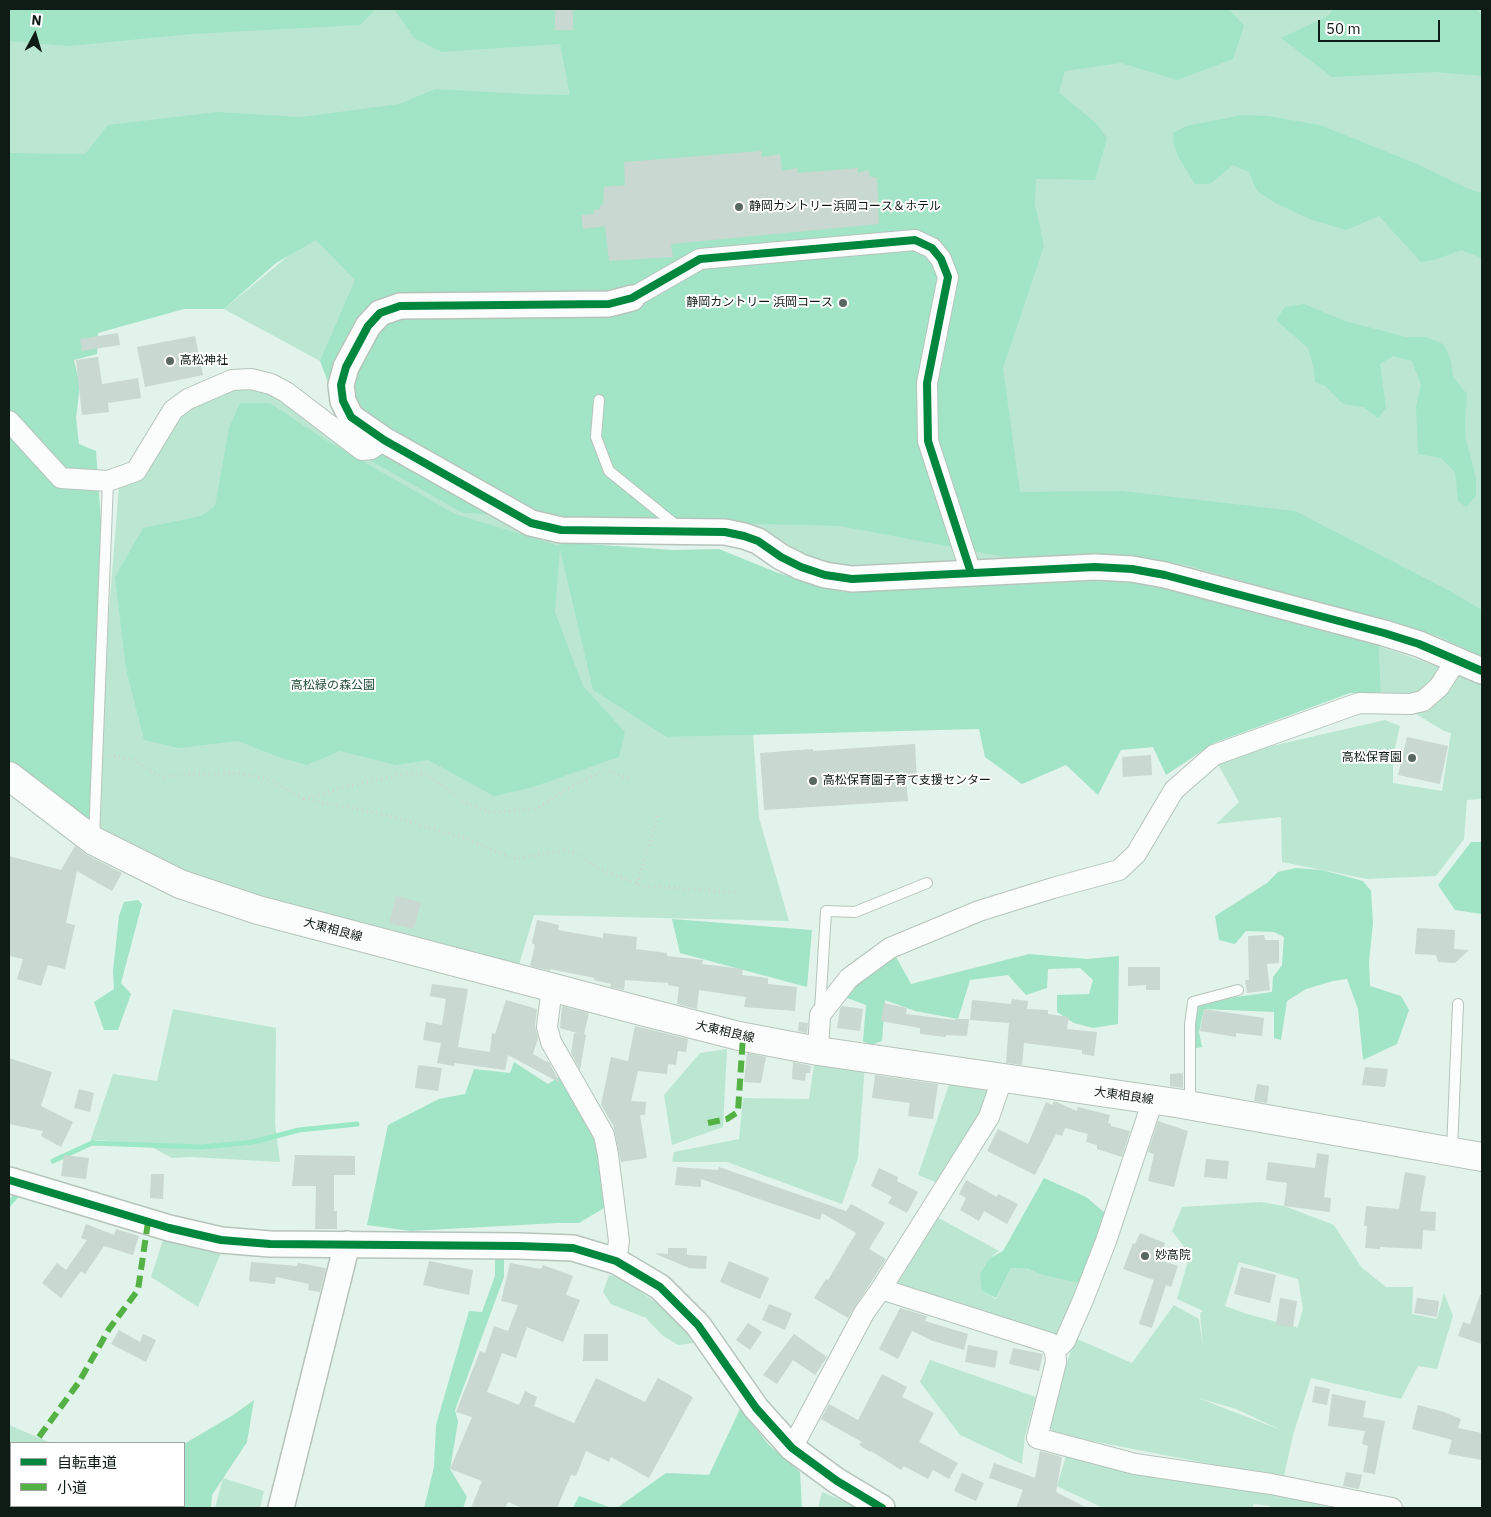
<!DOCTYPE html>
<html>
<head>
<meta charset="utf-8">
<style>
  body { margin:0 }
  #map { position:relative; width:1491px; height:1517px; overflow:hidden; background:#e1f3ea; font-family:"IBM Plex Sans","Noto Sans JP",sans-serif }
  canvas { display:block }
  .frame { position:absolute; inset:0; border:10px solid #0f1b15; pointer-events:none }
  .legend { position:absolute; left:10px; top:1442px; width:175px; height:65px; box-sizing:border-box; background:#fefefe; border:1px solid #9ea3a1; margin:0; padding:6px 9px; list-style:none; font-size:15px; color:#0f1b15 }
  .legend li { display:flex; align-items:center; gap:10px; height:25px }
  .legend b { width:25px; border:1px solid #9ea3a1 }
  .north { position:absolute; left:10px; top:10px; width:50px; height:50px; -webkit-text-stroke:4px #fefefe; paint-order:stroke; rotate:6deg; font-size:14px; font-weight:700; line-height:20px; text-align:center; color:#0f1b15 }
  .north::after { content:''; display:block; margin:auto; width:18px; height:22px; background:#0f1b15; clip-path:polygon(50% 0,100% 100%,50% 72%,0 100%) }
  .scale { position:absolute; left:1318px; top:20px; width:122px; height:22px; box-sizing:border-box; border:2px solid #0f1b15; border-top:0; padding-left:6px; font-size:15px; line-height:18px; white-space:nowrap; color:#0f1b15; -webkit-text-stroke:4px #fefefe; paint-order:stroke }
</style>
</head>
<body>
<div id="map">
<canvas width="1491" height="1517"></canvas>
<div class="frame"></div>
<ul class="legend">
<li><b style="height:6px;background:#00873e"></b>自転車道</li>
<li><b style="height:6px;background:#54b144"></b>小道</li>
</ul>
<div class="north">N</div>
<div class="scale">50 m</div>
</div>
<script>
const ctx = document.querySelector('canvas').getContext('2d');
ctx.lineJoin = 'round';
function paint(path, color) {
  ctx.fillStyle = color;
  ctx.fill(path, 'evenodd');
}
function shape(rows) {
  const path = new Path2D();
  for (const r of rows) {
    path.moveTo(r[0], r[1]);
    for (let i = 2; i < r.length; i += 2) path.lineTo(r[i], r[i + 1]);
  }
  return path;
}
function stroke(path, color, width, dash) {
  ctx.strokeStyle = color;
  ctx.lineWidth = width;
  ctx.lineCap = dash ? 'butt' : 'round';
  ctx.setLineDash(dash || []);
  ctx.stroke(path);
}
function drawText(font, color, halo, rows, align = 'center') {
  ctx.font = font + ' "IBM Plex Sans","Noto Sans JP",sans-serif';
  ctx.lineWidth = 4;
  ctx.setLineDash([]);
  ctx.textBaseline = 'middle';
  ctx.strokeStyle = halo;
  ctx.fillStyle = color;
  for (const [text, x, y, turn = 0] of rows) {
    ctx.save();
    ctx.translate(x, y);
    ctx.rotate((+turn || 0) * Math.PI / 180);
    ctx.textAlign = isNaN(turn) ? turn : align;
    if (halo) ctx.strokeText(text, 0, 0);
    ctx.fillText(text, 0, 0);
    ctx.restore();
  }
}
paint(shape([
  [9,9,1482,9,1482,662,1116,582,832,565,604,515,553,186,9,199],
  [315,234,360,281,320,361,224,309],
  [247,388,268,393,400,463,559,542,667,737,753,734,759,818,789,921,534,915,518,968,190,879,101,832,95,821,98,748,119,486,179,416,195,405,229,389],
  [1379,646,1462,675,1482,686,1482,799,1467,800,1464,839,1436,876,1367,879,1282,862,1281,817,1216,824,1239,802,1216,761,1254,750,1385,720,1400,726,1393,757,1393,783,1442,791,1451,733,1444,731,1381,693],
  [173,1009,276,1028,275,1124,280,1162,191,1157,172,1158,146,1144,97,1140,90,1142,113,1074,157,1081],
  [727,1049,723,1127,672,1145,664,1095,700,1053],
  [815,1058,865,1064,858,1158,842,1204,727,1162,672,1162,674,1152,739,1139,743,1098,809,1099],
  [952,1076,998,1084,938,1183,918,1175],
  [1261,1202,1284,1206,1334,1225,1361,1267,1386,1287,1413,1287,1412,1314,1437,1319,1444,1293,1453,1316,1437,1369,1418,1366,1401,1399,1311,1378,1293,1435,1284,1476,1267,1475,1056,1434,1047,1425,1075,1338,1132,1363,1174,1305,1199,1319,1203,1349,1200,1313,1203,1311,1177,1299,1190,1254,1172,1231,1182,1207],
  [1239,1262,1298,1279,1303,1309,1297,1329,1296,1327,1247,1314,1225,1306],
  [1198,1398,1236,1409,1281,1430],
  [937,1217,999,1251,990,1258,982,1291,996,1299,1011,1268,1026,1269,1085,1283,1062,1338,899,1284,895,1277],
  [163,1240,221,1253,198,1307,151,1277],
  [609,1275,620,1277,676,1317,694,1343,678,1345,662,1335,646,1318,611,1304,603,1292],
  [930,1360,1036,1397,1025,1436,1022,1464,960,1435,920,1382],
  [9,1425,51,1443,11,1443,11,1505,9,1503],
  [1067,1453,1341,1508,1271,1508,1270,1506,1254,1504,1252,1508,1103,1508,1057,1486],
  [223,1478,264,1491,260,1508,215,1508],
  [822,1492,861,1508,818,1508],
  [13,1506,136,1506,136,1508,18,1508]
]), '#bbe7d2');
paint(shape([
  [9,9,376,9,360,25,192,34,69,46,9,41],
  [394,9,1229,9,1244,26,1233,59,1177,80,1121,63,1065,71,1059,93,1096,123,1107,138,1095,180,1036,179,1035,204,1044,246,1003,368,1020,492,1122,491,1295,511,1448,590,1482,610,1482,657,1439,636,1186,565,1134,556,1097,554,1005,557,840,526,565,519,463,513,354,451,320,361,355,280,316,240,276,263,224,309,184,309,98,333,97,354,74,360,80,385,76,418,79,444,96,451,101,522,95,821,89,827,61,800,9,761,9,153,85,154,108,125,217,112,302,117,399,104,435,89,526,94,570,95,560,44,442,52,414,38],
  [1333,9,1477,9,1482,15,1482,76,1434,72,1332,77,1281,38,1328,16],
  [1242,115,1268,116,1320,125,1417,164,1469,189,1482,193,1482,258,1461,250,1435,260,1421,262,1379,216,1346,230,1312,220,1275,203,1257,191,1249,172,1233,165,1210,184,1195,184,1179,158,1174,145,1173,133,1186,126],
  [1304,304,1345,321,1406,337,1424,337,1437,341,1444,345,1451,361,1453,377,1467,394,1465,423,1466,439,1476,478,1476,496,1466,507,1458,501,1455,472,1441,458,1418,454,1416,407,1421,385,1412,361,1393,356,1380,364,1386,408,1378,418,1363,407,1343,404,1325,386,1315,382,1314,370,1308,348,1276,320,1285,307],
  [240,403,270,403,324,439,455,514,559,546,559,542,673,550,719,549,778,573,843,592,1096,581,1133,583,1166,589,1379,646,1381,693,1350,693,1214,743,1166,775,1153,747,1121,750,1098,795,1066,765,1022,784,985,757,979,729,667,737,593,690,560,549,555,612,583,686,625,732,619,757,530,788,494,796,428,760,396,765,340,751,307,765,279,757,238,741,179,748,144,740,126,669,115,577,143,528,201,516,215,506,229,428],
  [1471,842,1482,842,1482,914,1455,910,1438,885],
  [1296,868,1322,870,1363,881,1371,891,1373,923,1369,962,1370,986,1401,996,1409,1010,1397,1044,1363,1060,1358,1009,1347,979,1333,981,1306,989,1287,1001,1281,1040,1274,1038,1274,1012,1204,1009,1199,1032,1202,1047,1192,1049,1195,1005,1207,1001,1272,992,1273,977,1282,965,1284,937,1274,932,1246,931,1235,944,1219,940,1215,916,1267,883,1278,872],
  [138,900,142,904,121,983,131,994,118,1030,104,1030,94,1002,114,989,113,971,119,916,124,902],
  [672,919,812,930,807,987,680,953],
  [1029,954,1087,959,1119,956,1118,1024,1093,1028,1074,1023,1057,1012,1057,995,1089,994,1093,980,1080,968,1048,969,1047,988,1026,995,1008,975,970,980,958,1019,915,1011,885,1000,882,1041,871,1045,863,1041,866,1005,842,996,857,979,895,955,911,984],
  [514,1062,548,1084,565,1073,593,1132,608,1191,609,1205,579,1223,557,1223,411,1231,367,1225,388,1125,439,1099,465,1094,474,1069,510,1073],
  [1044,1178,1086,1197,1105,1213,1085,1284,1044,1275,1028,1269,1011,1268,996,1298,982,1291,980,1274,990,1258,1003,1251],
  [504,1256,504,1277,455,1410,458,1422,450,1469,467,1497,463,1508,424,1508,434,1467,436,1425,469,1311,482,1312,495,1276,495,1257],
  [254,1400,247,1442,212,1495,211,1508,145,1508,145,1506,184,1506,184,1444,233,1415],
  [740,1409,769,1445,800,1472,802,1508,617,1508,666,1473,709,1475],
  [579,1496,612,1508,573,1508]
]), '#a2e4c6');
stroke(shape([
  [53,1161,92,1143,202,1147,253,1142,299,1130,357,1124],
  [9,1204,16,1196]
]), '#9ae8c5', 5);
paint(shape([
  [555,9,573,9,573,30,555,30],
  [761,151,762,157,780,154,782,171,797,168,798,173,858,168,858,173,869,170,869,176,877,178,879,224,671,244,673,257,609,261,605,226,583,229,581,215,594,214,594,210,600,209,600,205,603,205,604,187,625,185,624,162],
  [118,333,120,345,82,351,80,339],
  [195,336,203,375,145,387,137,347],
  [98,357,102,384,138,378,141,398,108,403,109,412,82,415,76,360],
  [1407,737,1448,746,1440,784,1398,775],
  [915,744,917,780,906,780,908,801,764,810,760,753,813,749,813,751],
  [1151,755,1152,775,1123,777,1122,757],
  [75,846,87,855,122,873,112,891,77,871,66,923,75,925,65,969,48,965,41,986,17,979,23,959,9,956,9,856,61,870],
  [396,896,421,902,414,929,389,923],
  [537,920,559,925,558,930,603,938,603,933,637,937,636,949,667,953,667,956,703,960,702,964,743,969,742,975,768,978,768,984,797,987,795,1011,744,1007,746,997,699,990,697,1009,677,1004,679,987,668,985,668,983,625,980,624,990,610,987,611,984,594,980,595,978,550,969,550,971,530,966,535,945,532,943],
  [1417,928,1455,930,1454,949,1469,950,1455,963,1438,962,1436,955,1415,954],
  [1264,935,1265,940,1279,940,1279,963,1267,964,1270,990,1247,993,1245,980,1249,980,1248,936],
  [1128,967,1160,967,1160,990,1146,990,1146,985,1128,986],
  [432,984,468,989,458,1047,490,1052,492,1033,495,1034,506,1000,537,1009,535,1026,538,1038,533,1054,545,1061,549,1062,560,1083,508,1055,505,1070,455,1063,454,1066,437,1063,441,1043,423,1040,426,1022,442,1025,446,999,430,996],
  [1012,999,1028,1001,1027,1009,1048,1010,1048,1014,1069,1017,1067,1029,1097,1032,1094,1056,1082,1054,1082,1050,1024,1043,1022,1065,1006,1063,1009,1023,970,1020,972,1000,1011,1004],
  [884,1003,907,1008,906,1014,955,1020,955,1019,969,1019,967,1036,946,1035,946,1037,920,1034,920,1028,881,1021],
  [562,1006,589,1013,584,1034,586,1035,580,1070,571,1053,574,1033,580,1034,560,1028],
  [842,1006,863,1009,860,1031,837,1028,840,1009],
  [1204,1009,1264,1018,1262,1036,1236,1033,1236,1037,1200,1031],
  [799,1022,808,1023,807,1033,798,1031],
  [635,1026,688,1039,686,1052,678,1051,676,1065,668,1064,667,1074,638,1071,631,1101,646,1102,645,1115,640,1115,647,1158,621,1162,613,1125,601,1105,611,1057,628,1061],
  [747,1053,766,1057,761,1083,744,1082],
  [9,1058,52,1072,41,1106,73,1122,61,1147,41,1136,43,1131,9,1124],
  [793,1062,811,1066,810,1073,806,1073,805,1081,792,1079],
  [418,1065,442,1068,438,1091,415,1088],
  [1365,1067,1388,1069,1385,1087,1362,1085],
  [1183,1073,1183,1088,1170,1086,1170,1074],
  [875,1075,938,1084,933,1119,908,1116,910,1103,872,1098],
  [1257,1084,1269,1086,1267,1103,1254,1101],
  [79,1089,94,1093,90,1112,74,1108],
  [1054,1101,1077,1111,1078,1107,1110,1115,1108,1123,1111,1124,1111,1126,1130,1131,1122,1157,1097,1149,1097,1145,1086,1142,1088,1134,1065,1128,1062,1136,1056,1134,1035,1175,987,1151,998,1129,1028,1144,1046,1102,1052,1105],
  [1158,1121,1188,1131,1174,1187,1148,1181,1154,1154,1148,1152],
  [1317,1153,1329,1155,1324,1197,1331,1198,1330,1212,1284,1206,1287,1183,1266,1180,1268,1162,1315,1168],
  [64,1155,89,1158,86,1179,61,1176],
  [295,1155,355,1156,355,1175,334,1175,334,1211,337,1211,337,1229,315,1229,316,1186,292,1186],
  [1206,1159,1229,1161,1227,1179,1204,1177],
  [677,1167,718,1170,719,1167,846,1211,851,1204,885,1223,869,1249,886,1259,848,1318,814,1298,826,1279,828,1280,856,1233,822,1213,820,1220,701,1179,701,1187,675,1185],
  [879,1168,898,1177,897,1181,918,1192,907,1213,888,1203,892,1197,871,1186],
  [1405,1172,1426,1176,1420,1211,1436,1212,1435,1231,1423,1230,1422,1249,1380,1247,1380,1249,1365,1248,1367,1226,1364,1226,1366,1206,1399,1209],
  [151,1174,164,1174,163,1199,150,1198],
  [966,1180,997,1197,998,1194,1018,1204,1007,1224,984,1211,979,1221,960,1210,966,1198,959,1194],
  [86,1224,114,1235,116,1229,139,1236,133,1255,104,1246,85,1274,81,1271,61,1298,42,1283,57,1263,66,1270,87,1240,81,1238],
  [1140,1233,1165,1243,1161,1255,1164,1257,1163,1261,1178,1266,1171,1287,1166,1285,1152,1328,1139,1324,1154,1280,1123,1269,1133,1243,1135,1244],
  [668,1248,687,1248,687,1255,707,1256,706,1269,689,1268,656,1254,657,1253,668,1254],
  [429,1261,473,1270,469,1295,423,1285],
  [729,1261,769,1278,760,1299,720,1282],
  [251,1262,297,1266,298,1263,326,1268,320,1292,308,1290,309,1284,276,1277,275,1284,249,1281],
  [510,1263,541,1269,543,1265,573,1276,566,1295,580,1300,563,1342,527,1327,516,1358,502,1353,487,1392,519,1405,525,1391,537,1397,534,1406,574,1423,596,1378,645,1402,658,1378,693,1397,649,1478,611,1457,609,1462,586,1451,576,1476,571,1475,557,1508,523,1508,508,1502,505,1508,471,1508,482,1481,450,1469,472,1417,456,1412,480,1351,485,1353,494,1326,508,1331,518,1305,501,1301],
  [1241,1267,1276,1275,1270,1303,1234,1294],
  [1480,1295,1482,1295,1482,1344,1458,1336,1463,1322,1470,1324],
  [1280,1298,1297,1301,1293,1327,1276,1325],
  [1417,1298,1439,1301,1437,1317,1414,1313],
  [769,1304,792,1313,785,1330,762,1320],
  [900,1308,927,1316,925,1321,968,1334,964,1350,933,1341,912,1331,898,1359,879,1349],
  [748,1323,762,1332,750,1350,736,1340],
  [119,1330,140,1342,143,1334,156,1340,146,1362,111,1344],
  [584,1334,608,1334,608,1361,583,1361],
  [794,1334,827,1357,815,1375,793,1360,777,1384,763,1375],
  [968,1345,998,1351,995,1368,965,1362],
  [1013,1348,1043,1354,1039,1371,1009,1364],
  [882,1374,907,1387,902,1397,934,1413,919,1442,958,1463,949,1479,933,1470,928,1479,904,1466,901,1470,871,1451,870,1452,859,1445,862,1442,821,1419,829,1404,858,1420],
  [1315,1386,1330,1389,1327,1405,1312,1402],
  [1332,1394,1366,1401,1363,1417,1385,1421,1375,1474,1363,1472,1368,1446,1362,1444,1365,1431,1328,1426],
  [1418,1405,1444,1412,1461,1419,1458,1428,1482,1433,1482,1460,1448,1454,1452,1440,1412,1429],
  [1040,1451,1062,1457,1056,1492,1087,1508,1016,1508,1023,1490,989,1478,994,1463,1035,1478],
  [1346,1472,1362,1475,1359,1489,1343,1486],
  [962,1473,984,1483,976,1501,954,1491]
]), '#c9d8d0');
const service = shape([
  [599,400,596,437,609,471,677,526],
  [94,838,108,481],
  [820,1011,826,911,855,912,927,883],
  [1190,1105,1190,1024,1193,1002,1238,990],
  [1452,1150,1458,1004]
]);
const minor = shape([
  [632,298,700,259,915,240,932,248,941,259,948,277,927,383,928,441,971,573],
  [9,421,61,478,108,481,136,471,173,410,188,399,232,380,251,379,271,384,286,392,362,450,371,449,384,440],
  [552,987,547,1027,551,1042,604,1135,608,1155,619,1241,616,1261],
  [818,1051,820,1015,849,978,890,948,979,911,1053,888,1119,870,1136,854,1174,790,1214,755,1359,703,1410,704,1423,701,1439,687,1457,659],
  [881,1289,1050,1343,1055,1351,1056,1362,1037,1438,1135,1464,1271,1484,1392,1508],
  [1055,1351,1065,1341,1083,1300,1106,1241,1153,1100],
  [792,1448,864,1313,881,1289,989,1117,1002,1079]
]);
const tertiary = shape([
  [632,298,609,304,400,306,380,313,368,326,346,367,341,385,343,401,351,417,384,440,531,523,561,530,725,532,744,536,758,541,781,557,801,567,825,575,852,579,1095,567,1132,569,1165,575,1384,633,1419,644,1482,671],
  [9,1180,169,1228,221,1240,270,1244,519,1246,573,1248,616,1261,660,1287,698,1325,756,1408,792,1448,837,1481,882,1508],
  [281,1508,347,1244]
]);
const secondary = shape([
  [9,776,94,841,180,884,258,910,645,1012,739,1036,818,1051,1176,1103,1482,1157]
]);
stroke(service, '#b6c4bc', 12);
stroke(minor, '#b6c4bc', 22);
stroke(tertiary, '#b6c4bc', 28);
stroke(secondary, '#b6c4bc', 30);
stroke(shape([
  [109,755,134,760,162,777,177,775,236,773,266,778,304,799,387,815,461,837,515,859,564,850,581,855,597,868,645,887,681,888,739,893],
  [304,799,345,787,408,773,427,774,467,804,490,812,536,809,571,787,605,770,631,779],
  [637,884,659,812]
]), '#cdd3d0', 3, [1, 4]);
stroke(service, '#fafdfc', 10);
stroke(minor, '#fafdfc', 20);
stroke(tertiary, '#fafdfc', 25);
stroke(secondary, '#fafdfc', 28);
stroke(shape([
  [708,1123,727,1119,738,1112,743,1036],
  [39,1437,79,1382,109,1329,138,1290,148,1222]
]), '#54b144', 6, [12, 6]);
stroke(shape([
  [971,573,928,441,927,383,948,277,941,259,932,248,915,240,700,259,632,298,609,304,400,306,380,313,368,326,346,367,341,385,343,401,351,417,384,440,531,523,561,530,725,532,744,536,758,541,781,557,801,567,825,575,852,579,1095,567,1132,569,1165,575,1384,633,1419,644,1482,671],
  [9,1180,169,1228,221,1240,270,1244,519,1246,573,1248,616,1261,660,1287,698,1325,756,1408,792,1448,837,1481,882,1508]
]), '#00873e', 8);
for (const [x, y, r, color] of [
  [739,207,5,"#586760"],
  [843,303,5,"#586760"],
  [170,361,5,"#586760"],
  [1412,758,5,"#586760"],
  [813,781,5,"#586760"],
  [1145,1256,5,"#586760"]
]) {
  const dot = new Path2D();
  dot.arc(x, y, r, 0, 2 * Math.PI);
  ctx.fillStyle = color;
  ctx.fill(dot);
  stroke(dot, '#fefefe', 2);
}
drawText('12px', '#0f1b15', '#fefefe', [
  ["静岡カントリー浜岡コース＆ホテル",749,207],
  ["静岡カントリー 浜岡コース",833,303,"right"],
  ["高松神社",180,361],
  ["高松保育園",1402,758,"right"],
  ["高松保育園子育て支援センター",823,781],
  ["妙高院",1155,1256]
], 'left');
drawText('12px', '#204c39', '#fefefe', [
  ["高松緑の森公園",333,686]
]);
drawText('12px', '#0f1b15', '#fefefe', [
  ["大東相良線",333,930,15],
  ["大東相良線",725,1032,13],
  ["大東相良線",1124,1096,8]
]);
</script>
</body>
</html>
